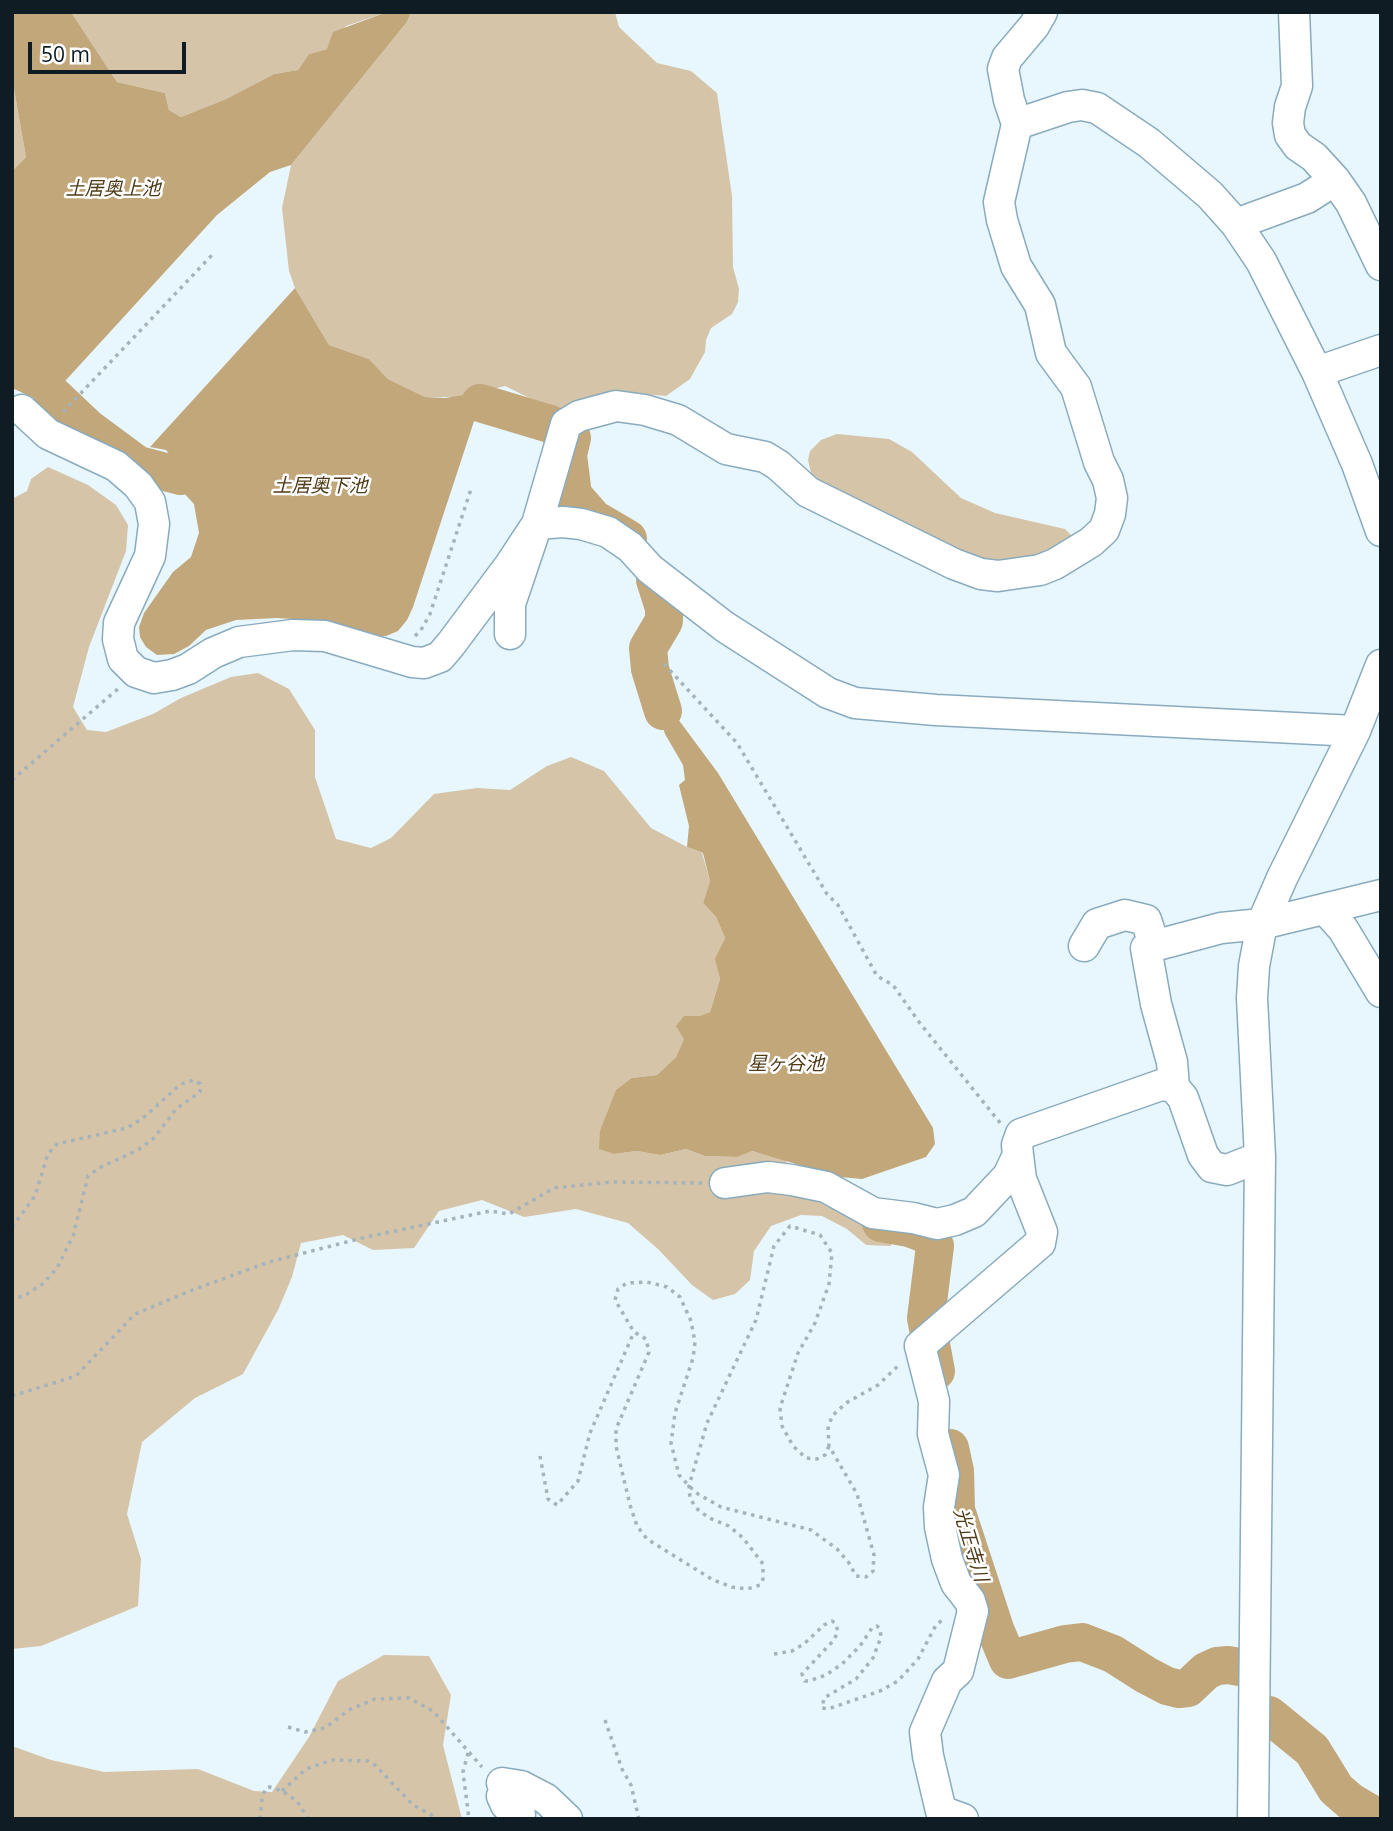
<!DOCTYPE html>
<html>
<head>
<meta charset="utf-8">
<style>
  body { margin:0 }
  #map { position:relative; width:1393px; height:1831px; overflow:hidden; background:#e8f6fe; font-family:"Open Sans",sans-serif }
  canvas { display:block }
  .frame { position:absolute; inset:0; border:14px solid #0f1c23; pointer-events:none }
  .scale { position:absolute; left:28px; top:42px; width:158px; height:32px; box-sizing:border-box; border:4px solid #0f1c23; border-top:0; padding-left:9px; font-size:21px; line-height:24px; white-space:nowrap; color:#0f1c23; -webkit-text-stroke:5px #fff; paint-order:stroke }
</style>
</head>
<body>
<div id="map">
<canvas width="1393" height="1831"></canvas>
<div class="frame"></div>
<div class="scale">50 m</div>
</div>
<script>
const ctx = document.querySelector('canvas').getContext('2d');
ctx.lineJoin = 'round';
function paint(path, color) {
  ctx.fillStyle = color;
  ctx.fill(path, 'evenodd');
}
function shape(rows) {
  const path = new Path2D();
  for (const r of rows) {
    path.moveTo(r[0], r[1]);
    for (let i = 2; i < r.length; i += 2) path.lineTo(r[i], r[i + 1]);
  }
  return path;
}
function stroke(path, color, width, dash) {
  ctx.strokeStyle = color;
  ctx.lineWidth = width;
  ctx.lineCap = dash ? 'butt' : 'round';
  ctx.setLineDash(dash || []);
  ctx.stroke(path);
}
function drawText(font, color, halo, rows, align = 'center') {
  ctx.font = font + ' "Open Sans","Noto Sans JP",sans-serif';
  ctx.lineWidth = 5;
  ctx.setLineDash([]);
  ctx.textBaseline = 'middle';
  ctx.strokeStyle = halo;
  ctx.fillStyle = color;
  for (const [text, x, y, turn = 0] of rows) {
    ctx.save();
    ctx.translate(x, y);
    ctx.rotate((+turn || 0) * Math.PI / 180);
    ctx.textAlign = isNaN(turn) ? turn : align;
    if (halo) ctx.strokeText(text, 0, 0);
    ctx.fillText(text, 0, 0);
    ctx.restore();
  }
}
paint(shape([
  [71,12,387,12,346,26,327,49,309,54,298,70,274,74,226,99,181,117,169,110,165,93,117,82],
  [411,12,615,12,619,27,657,63,691,71,717,93,732,196,733,267,739,289,738,302,732,314,711,328,706,340,705,352,690,379,666,396,633,393,560,413,505,386,461,397,425,397,388,379,369,359,329,345,295,288,289,271,282,208,291,165,407,22],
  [12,78,26,157,12,171],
  [837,434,889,439,912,452,961,498,995,513,1065,529,1071,535,1071,544,1057,554,992,565,844,501,811,473,808,460,810,451,821,440],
  [48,467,88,485,116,505,128,525,126,551,89,647,73,707,87,730,106,732,153,714,181,698,231,677,258,673,289,689,315,730,315,777,336,839,371,848,391,838,434,794,477,788,510,790,547,766,571,757,604,771,651,828,687,847,702,853,710,881,703,903,716,917,725,938,716,959,720,979,710,1012,701,1016,684,1039,676,1057,657,1075,632,1078,614,1154,637,1151,660,1155,686,1149,705,1156,736,1157,751,1151,784,1159,813,1192,837,1211,866,1224,893,1231,891,1246,866,1245,847,1229,822,1216,801,1215,771,1226,754,1251,750,1280,735,1294,713,1300,692,1285,658,1249,628,1223,576,1209,524,1217,482,1200,439,1211,414,1248,373,1250,343,1235,301,1243,292,1277,278,1310,243,1374,195,1398,142,1442,127,1514,141,1559,138,1606,41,1646,12,1649,12,499,27,491,31,479],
  [384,1655,429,1656,451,1695,443,1745,462,1819,12,1819,12,1746,51,1760,104,1772,198,1769,254,1791,272,1792,309,1737,338,1681]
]), '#d5c4a8');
paint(shape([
  [12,12,71,12,117,82,165,93,169,110,181,117,226,99,274,74,298,70,309,54,327,49,333,32,387,12,411,12,407,22,291,165,270,172,217,215,45,403,12,388,12,171,26,157,12,78],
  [295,288,329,345,369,359,388,379,425,397,445,398,476,393,480,403,413,607,407,620,398,631,386,636,375,636,322,621,277,618,236,620,206,630,189,646,174,654,157,655,146,647,140,637,139,627,144,613,173,572,191,557,199,533,194,504,182,491,181,476,175,461,166,450,150,447],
  [669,710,675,715,718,773,933,1128,935,1144,926,1157,862,1179,840,1177,752,1151,737,1157,705,1156,686,1149,660,1155,637,1151,614,1154,599,1149,600,1131,616,1090,632,1078,657,1075,676,1057,684,1039,676,1026,684,1016,700,1016,710,1012,720,979,715,959,725,938,716,917,703,903,710,881,703,853,687,847,689,826,679,785,685,780,683,765,665,734,660,718,663,711]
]), '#c1a77a');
stroke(shape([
  [52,394,88,428,138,465,181,476],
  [480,403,550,424,572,438,568,455,573,495,594,519,628,539],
  [655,580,664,608,664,621,648,648,650,669,663,711],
  [881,1223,909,1228,926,1234,935,1246,926,1318,936,1371],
  [950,1448,955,1471,956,1510,995,1629,1008,1660,1065,1644,1082,1642,1113,1654,1146,1675,1167,1686,1179,1689,1188,1688,1206,1671,1217,1666,1228,1665,1245,1668],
  [1269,1715,1312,1750,1336,1789,1351,1802,1380,1819]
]), '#c1a77a', 38);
const minor = shape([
  [1294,12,1297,86,1290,107,1288,123,1290,135,1298,146,1314,157,1335,180,1351,203,1381,265],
  [1017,124,1068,107,1082,105,1097,108,1149,143,1210,195,1236,224,1261,261,1317,372,1357,464,1381,531],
  [1236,224,1307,198,1335,180],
  [1317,372,1381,350],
  [22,410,48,434,116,466,138,485,150,502,154,524,150,556,119,623,118,639,123,659,136,672,154,678,172,675,188,669,213,653,239,642,293,635,325,636,412,662,424,663,440,657,451,644,510,565,537,524,563,522,581,524,608,532,630,547,650,569,725,627,828,693,855,703,936,710,1355,731],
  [510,634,510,604,537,524,566,424,579,416,616,406,645,410,678,420,726,449,765,457,778,465,808,492,954,564,981,574,998,576,1040,570,1055,564,1091,542,1104,530,1110,514,1112,498,1108,480,1099,462,1076,387,1051,353,1040,305,1016,266,1002,220,999,202,1017,124,1009,100,1003,69,1007,58,1034,26,1042,12],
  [1325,909,1343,929,1381,992],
  [1084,946,1097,924,1125,915,1146,920,1154,944],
  [1174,1087,1172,1062,1156,1004,1146,948,1221,928,1262,924,1381,895],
  [725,1183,768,1177,792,1180,826,1187,873,1213,913,1218,937,1224,955,1220,974,1212,1008,1176,1018,1155,1017,1145,1021,1134,1161,1085,1174,1087,1183,1098,1203,1155,1212,1167,1227,1170,1260,1157],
  [502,1783,521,1786,546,1799,567,1819],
  [513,1785,505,1790,502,1796,506,1805,520,1815],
  [963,1819,941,1811,928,1756,925,1732,947,1681,958,1671,973,1611,970,1601,956,1583,947,1559,940,1527,939,1507,944,1475,933,1434,934,1401,920,1346,1040,1243,1042,1232,1021,1179,1018,1155],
  [1253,1819,1260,1157,1252,998,1254,966,1262,924,1282,878,1355,731,1381,665]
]);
stroke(minor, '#89abbd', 33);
stroke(shape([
  [63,412,213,254],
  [415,636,421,630,430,614,471,489],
  [664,664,737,743,827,894,838,905,877,976,893,985,919,1022,1001,1124],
  [12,780,119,688],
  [12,1227,35,1196,48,1154,57,1144,127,1128,143,1118,181,1084,194,1080,200,1084,200,1092,176,1109,154,1138,138,1150,101,1167,88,1176,73,1236,57,1268,44,1283,27,1294,12,1300],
  [12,1396,76,1376,135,1314,195,1289,269,1262,362,1238,490,1211,509,1214,554,1188,612,1182,702,1183],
  [829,1446,825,1455,817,1459,806,1458,793,1446,782,1426,780,1408,798,1353,815,1323,829,1284,832,1253,820,1235,790,1226,774,1246,756,1320,707,1423,689,1486,690,1498,696,1508,709,1518,729,1526,743,1538,763,1564,763,1579,760,1585,747,1589,732,1587,713,1580,647,1539,637,1526,630,1505,616,1446,616,1429,649,1352,646,1339,634,1332,615,1300,618,1289,627,1283,647,1282,667,1287,680,1297,691,1321,695,1342,693,1358,675,1413,671,1443,679,1475,689,1486,698,1494,721,1507,811,1530,837,1549,849,1563,856,1576,866,1577,873,1571,874,1555,857,1494,829,1446,828,1429,832,1416,846,1403,878,1385,900,1364],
  [540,1456,548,1499,557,1505,578,1481,590,1433,634,1332],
  [774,1654,792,1651,804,1644,824,1625,832,1621,835,1623,838,1631,834,1640,802,1674,805,1681,809,1681,826,1675,842,1664,860,1646,872,1628,877,1626,880,1629,881,1637,873,1658,856,1679,824,1698,822,1708,828,1709,880,1691,898,1681,918,1659,936,1625,945,1618],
  [605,1720,622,1769,631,1785,639,1819],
  [288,1727,305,1732,325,1728,349,1710,375,1699,409,1698,433,1711,482,1767],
  [468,1753,463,1772,469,1819],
  [282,1791,306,1769,332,1760,368,1761,375,1765,413,1805,439,1819],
  [260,1819,262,1798,266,1788,270,1787,282,1791,297,1801,308,1819]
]), '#a5b3bb', 3.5, [3.5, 5]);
stroke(minor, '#fff', 30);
drawText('italic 19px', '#4f3b17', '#fff', [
  ["土居奥上池",113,190],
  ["土居奥下池",320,487],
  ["星ヶ谷池",786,1065],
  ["光正寺川",970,1545,73]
]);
</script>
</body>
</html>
